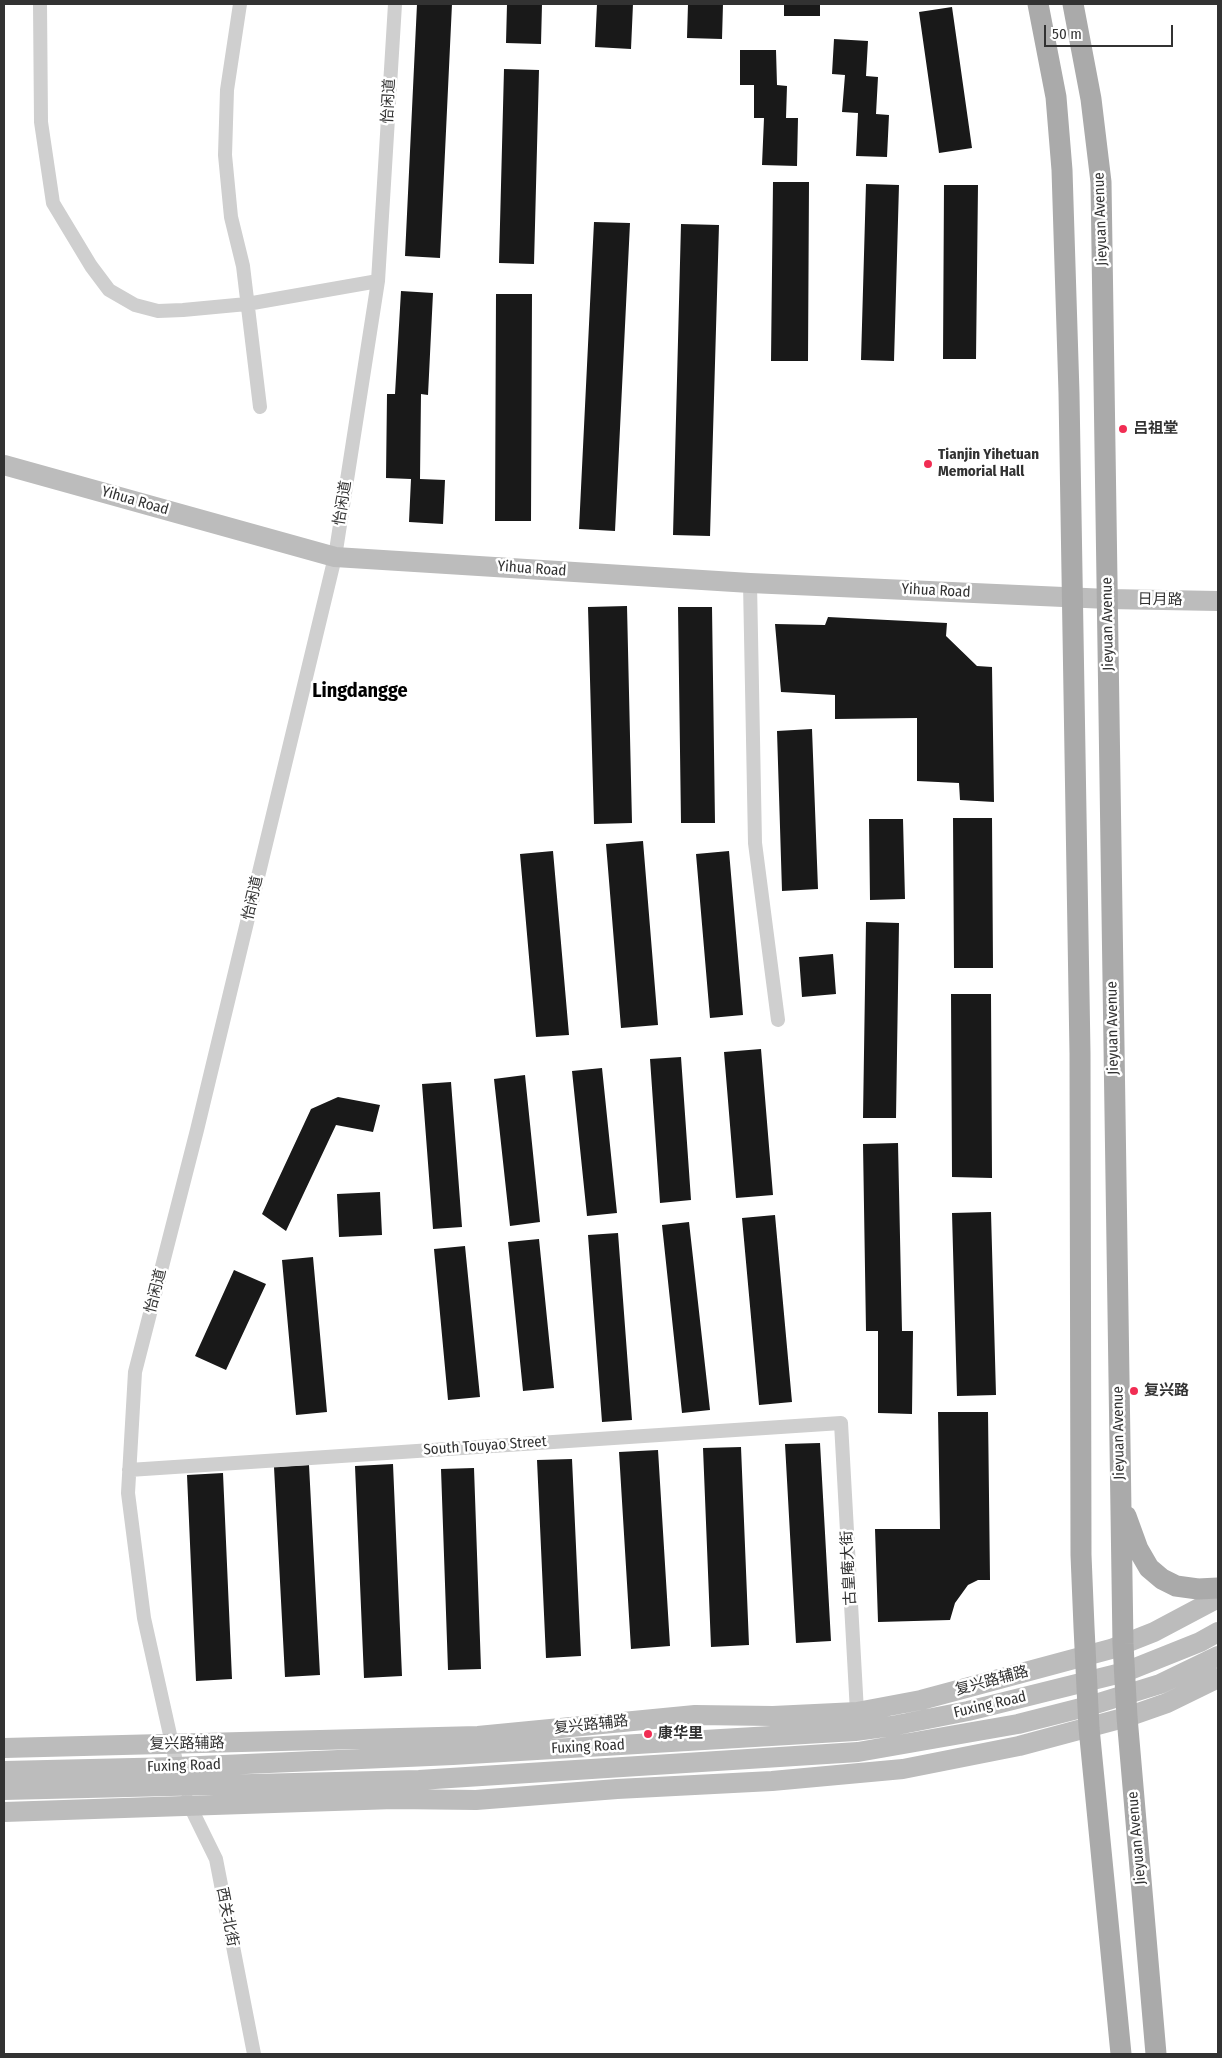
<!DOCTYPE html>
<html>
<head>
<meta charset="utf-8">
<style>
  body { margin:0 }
  #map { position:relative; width:1222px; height:2058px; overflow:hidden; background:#fff; font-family:"Fira Sans Condensed",sans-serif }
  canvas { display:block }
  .frame { position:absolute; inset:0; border:5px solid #323232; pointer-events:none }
  .scale { position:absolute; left:1044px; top:25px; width:129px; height:22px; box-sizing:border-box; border:2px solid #323232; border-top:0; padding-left:6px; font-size:15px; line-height:18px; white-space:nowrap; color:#323232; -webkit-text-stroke:4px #fff; paint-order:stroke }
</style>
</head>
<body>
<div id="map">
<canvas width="1222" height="2058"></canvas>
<div class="frame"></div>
<div class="scale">50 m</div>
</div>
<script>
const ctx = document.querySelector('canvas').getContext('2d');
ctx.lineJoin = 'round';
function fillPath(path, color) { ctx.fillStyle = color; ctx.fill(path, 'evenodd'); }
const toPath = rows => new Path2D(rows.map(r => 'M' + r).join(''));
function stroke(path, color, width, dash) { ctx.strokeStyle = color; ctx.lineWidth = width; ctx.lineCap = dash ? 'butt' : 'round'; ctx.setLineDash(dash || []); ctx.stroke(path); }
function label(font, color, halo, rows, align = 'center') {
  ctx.font = font + ' "Fira Sans Condensed","Noto Sans SC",sans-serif'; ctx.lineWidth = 5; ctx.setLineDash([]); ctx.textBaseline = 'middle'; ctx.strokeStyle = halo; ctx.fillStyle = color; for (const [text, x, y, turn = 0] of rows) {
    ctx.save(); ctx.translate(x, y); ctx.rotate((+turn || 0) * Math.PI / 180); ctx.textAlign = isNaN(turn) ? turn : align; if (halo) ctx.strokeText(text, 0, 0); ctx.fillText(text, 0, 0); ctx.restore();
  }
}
const building = toPath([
  [417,4,452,4,440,258,405,256],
  [507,4,542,4,541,44,506,43],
  [597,4,633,4,631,49,595,47],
  [688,4,723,4,722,39,687,38],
  [784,4,820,4,820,16,784,16],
  [952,7,972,148,939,153,919,12],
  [834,39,868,41,866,76,878,77,876,114,889,115,887,157,856,156,858,113,842,112,845,75,832,74],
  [740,50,776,50,777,85,787,86,786,118,798,118,797,166,762,165,764,118,754,118,754,85,740,85],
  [504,69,539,70,534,264,499,263],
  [773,182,809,182,808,361,771,361],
  [866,184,899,185,894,361,861,360],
  [944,185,978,185,976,359,943,359],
  [594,222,630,223,615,531,579,529],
  [681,224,719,225,710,536,673,535],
  [401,291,433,293,428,395,421,394,420,479,445,480,443,524,409,522,411,479,386,478,387,394,395,394],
  [496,294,532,294,531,521,495,521],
  [627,606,632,823,594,824,588,607],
  [678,607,712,607,715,823,681,823],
  [828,617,947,623,946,636,977,666,992,667,994,802,960,800,959,783,917,781,917,718,835,719,835,695,781,692,775,624,825,625],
  [812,729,818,889,782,891,777,731],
  [953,818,992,818,993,968,954,968],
  [869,819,903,819,905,899,870,900],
  [643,841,658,1025,621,1028,606,844],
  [553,851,569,1035,536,1037,520,854],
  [729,851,743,1015,710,1018,696,854],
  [866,922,899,923,896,1118,863,1118],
  [833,954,836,994,802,997,799,957],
  [951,994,991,994,992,1178,952,1177],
  [761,1049,773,1195,736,1198,724,1052],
  [681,1057,691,1200,660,1203,650,1059],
  [602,1068,617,1213,587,1216,572,1071],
  [525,1075,540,1222,510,1226,494,1079],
  [451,1082,462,1227,433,1229,422,1084],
  [338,1097,380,1105,373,1132,336,1125,286,1231,262,1214,311,1109],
  [898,1143,902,1331,913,1331,912,1414,878,1413,878,1331,866,1331,863,1144],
  [380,1192,382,1235,339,1237,337,1194],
  [991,1212,996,1395,957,1396,952,1213],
  [775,1215,792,1402,759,1405,742,1218],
  [689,1222,710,1410,682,1413,662,1225],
  [618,1233,632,1420,602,1422,588,1235],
  [539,1239,554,1388,523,1391,508,1242],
  [465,1246,480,1397,448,1400,434,1249],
  [313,1257,327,1412,296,1415,282,1260],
  [234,1270,266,1284,226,1370,195,1356],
  [938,1412,988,1412,990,1580,978,1580,968,1585,955,1603,950,1620,878,1622,875,1529,940,1529],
  [820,1443,831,1641,796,1643,785,1444],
  [741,1447,749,1645,711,1647,703,1448],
  [658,1450,670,1646,631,1649,619,1452],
  [572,1459,581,1656,546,1658,537,1460],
  [393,1464,402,1676,364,1678,355,1466],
  [309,1465,320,1675,285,1677,274,1467],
  [474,1468,481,1669,448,1670,441,1469],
  [223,1473,232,1679,196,1681,187,1475]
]);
const street = toPath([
  [40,4,41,122,53,203,91,266,109,290,135,305,158,311,183,310,247,304,378,281],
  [240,4,227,90,225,155,231,217,243,266,260,407],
  [750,583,755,843,778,1020],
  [129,1470,841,1423,857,1712],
  [179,1775,144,1618,128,1493,135,1372,197,1130,335,557,378,281,395,4],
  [187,1800,216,1859,254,2054]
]);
const secondary = toPath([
  [4,465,335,557,750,583,1108,599,1218,601],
  [4,1748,478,1736,695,1715,773,1716,857,1712,921,1700,1111,1649,1154,1632,1218,1598],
  [4,1771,177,1767,453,1755,855,1731,892,1726,968,1711,1125,1672,1200,1642,1218,1632],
  [4,1790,419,1780,858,1752,1018,1724,1089,1706,1160,1684,1218,1656],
  [4,1812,394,1799,476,1800,617,1789,772,1781,903,1769,1019,1746,1127,1717,1167,1703,1218,1678]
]);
const primary = toPath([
  [1038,4,1056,97,1062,170,1069,393,1080,1053,1081,1555,1084,1627,1089,1728,1121,2054],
  [1073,4,1091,99,1101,182,1123,1644,1127,1717,1156,2054],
  [1126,1516,1138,1549,1149,1568,1162,1579,1176,1586,1198,1589,1218,1588]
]);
const markers = [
  [1123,429,5,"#f12d53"],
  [928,464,5,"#f12d53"],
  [1134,1391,5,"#f12d53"],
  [648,1734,5,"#f12d53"]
];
const streetNames = [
  ["怡闲道",389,101,-87],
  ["Jieyuan Avenue",1101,219,-92],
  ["Yihua Road",135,501,16],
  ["怡闲道",343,503,-81],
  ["Yihua Road",532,569,4],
  ["Yihua Road",936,591,3],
  ["日月路",1160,600,1],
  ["Jieyuan Avenue",1108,624,-91],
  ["怡闲道",253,898,-77],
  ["Jieyuan Avenue",1113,1028,-91],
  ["怡闲道",156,1291,-76],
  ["Jieyuan Avenue",1119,1433,-91],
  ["South Touyao Street",485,1446,-4],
  ["古皇庵大街",849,1568,-93],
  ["复兴路辅路",992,1681,-15],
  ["Fuxing Road",990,1705,-13],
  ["复兴路辅路",591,1725,-6],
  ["复兴路辅路",187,1744,-1],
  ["Fuxing Road",588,1747,-3],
  ["Fuxing Road",184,1766,-2],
  ["Jieyuan Avenue",1137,1838,-95],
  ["西关北街",227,1917,79]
];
const poiNames = [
  ["吕祖堂",1133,429],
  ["Tianjin Yihetuan",938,455],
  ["Memorial Hall",938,472],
  ["复兴路",1144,1391],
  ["康华里",658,1734]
];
const districtNames = [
  ["Lingdangge",360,691]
];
fillPath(building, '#191919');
stroke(street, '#cfcfcf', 14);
stroke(secondary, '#bcbcbc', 20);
stroke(primary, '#aaa', 21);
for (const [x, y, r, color] of markers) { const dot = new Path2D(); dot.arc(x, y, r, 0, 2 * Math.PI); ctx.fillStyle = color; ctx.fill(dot); stroke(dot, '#fff', 2); }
label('15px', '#323232', '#fff', streetNames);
label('bold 15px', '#323232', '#fff', poiNames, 'left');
label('bold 20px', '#000', '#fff', districtNames);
</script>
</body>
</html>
